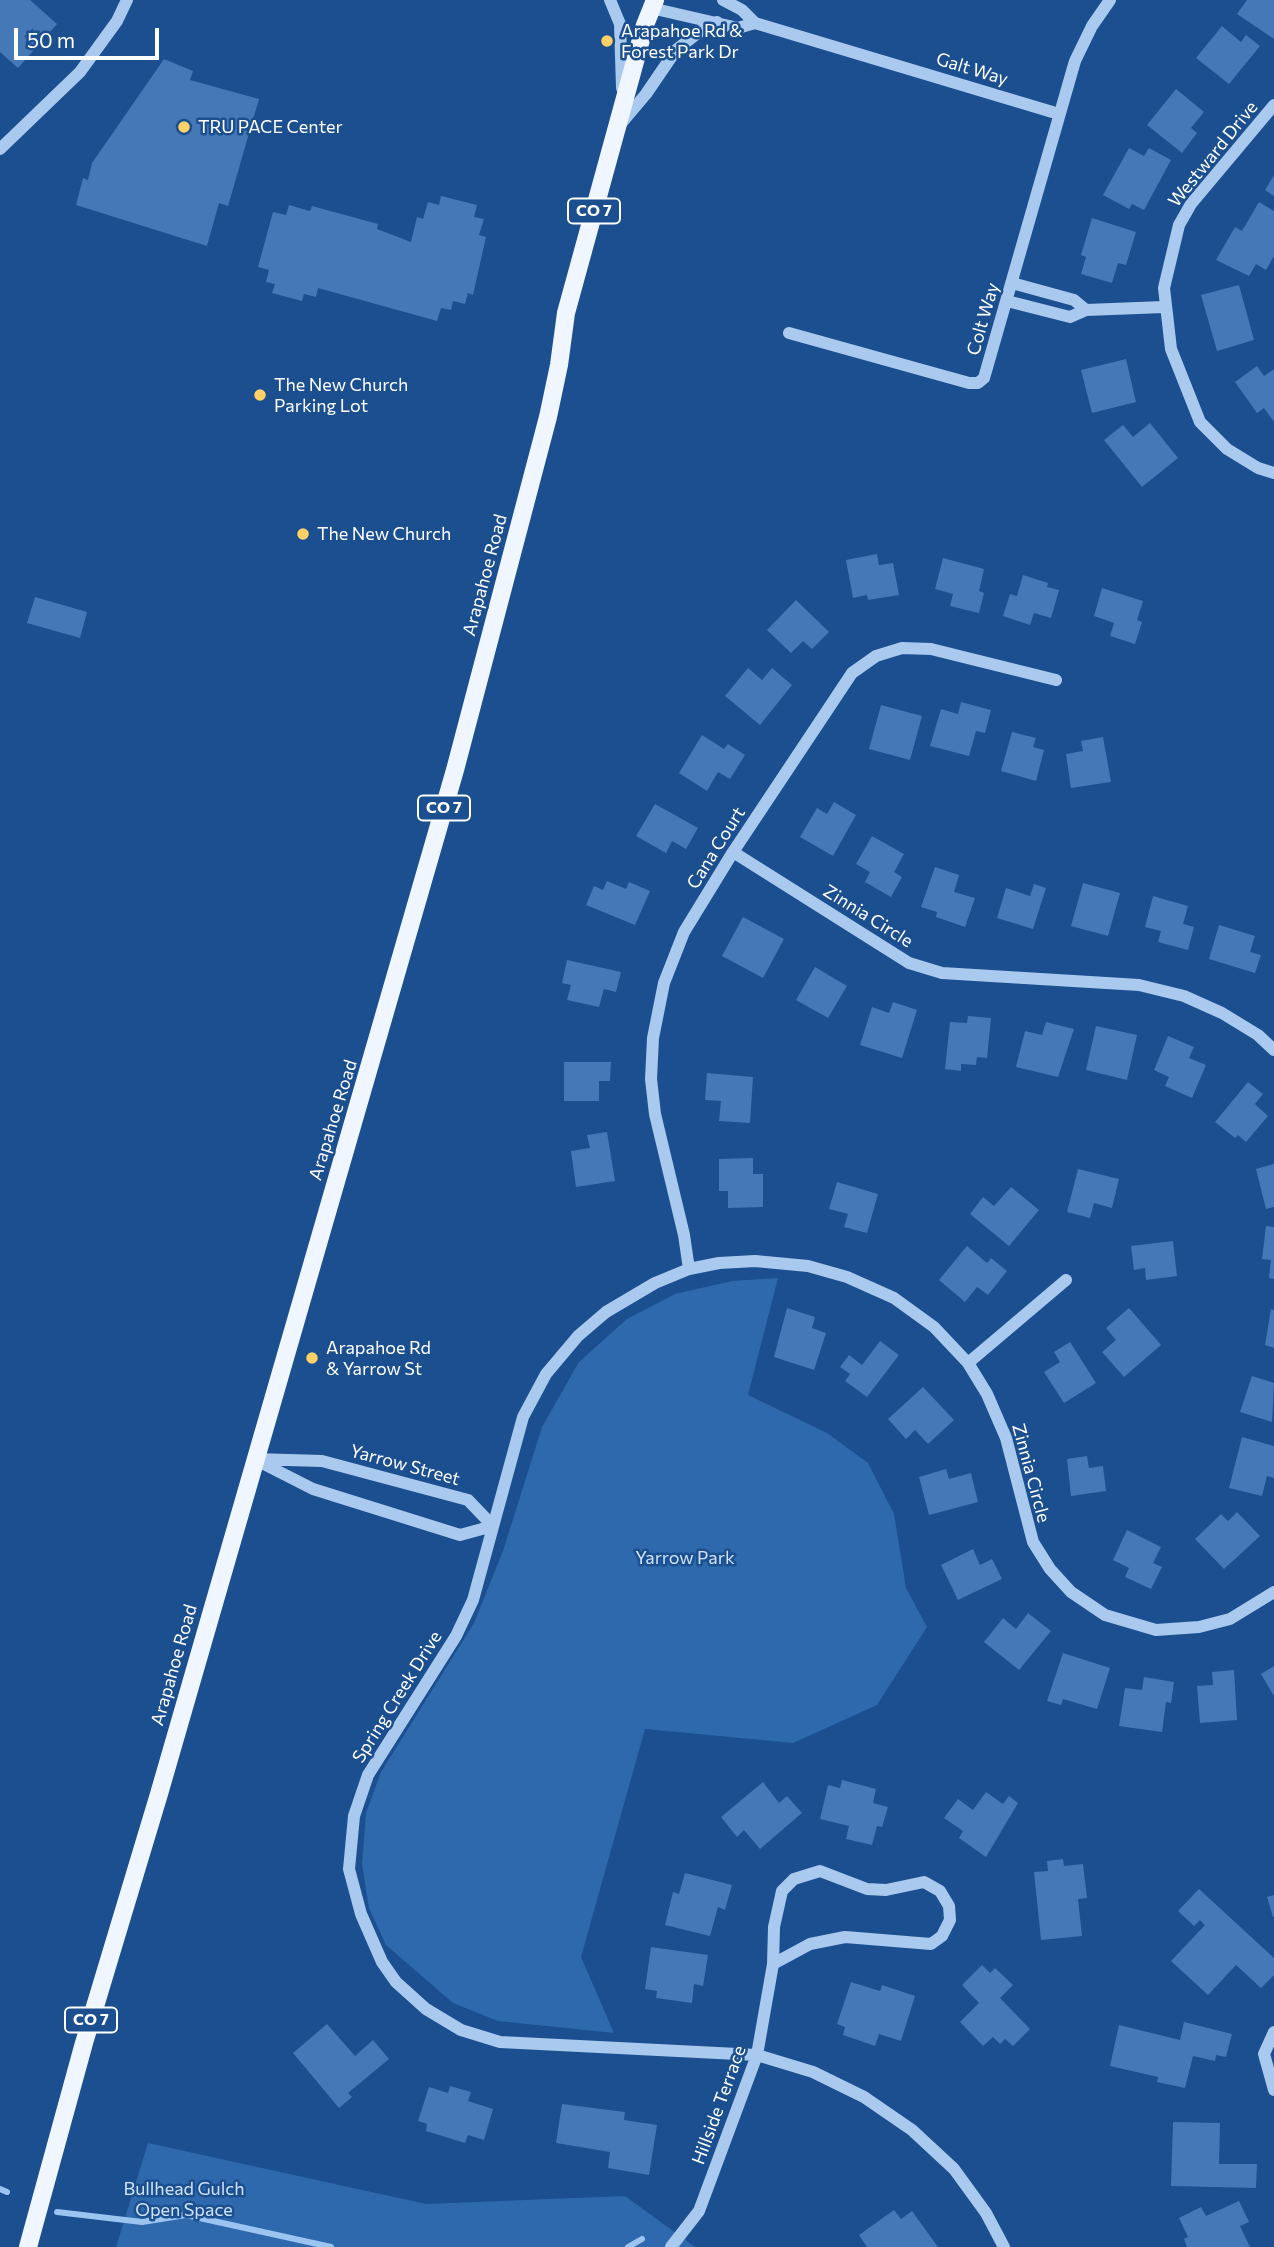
<!DOCTYPE html>
<html>
<head>
<meta charset="utf-8">
<style>
  body { margin:0 }
  #map { position:relative; width:1274px; height:2247px; overflow:hidden; background:#1b4f8f; font-family:Commissioner,sans-serif }
  canvas { display:block }
  .scale { position:absolute; left:14px; top:28px; width:145px; height:32px; box-sizing:border-box; border:4px solid #fff; border-top:0; padding-left:9px; font-size:21px; line-height:24px; white-space:nowrap; color:#fff; -webkit-text-stroke:5px #1b4f8f; paint-order:stroke }
</style>
</head>
<body>
<div id="map">
<canvas width="1274" height="2247"></canvas>
<div class="scale">50 m</div>
</div>
<script>
const ctx = document.querySelector('canvas').getContext('2d');
ctx.lineJoin = 'round';
function fillPath(path, color) { ctx.fillStyle = color; ctx.fill(path, 'evenodd'); }
const toPath = rows => new Path2D(rows.map(r => 'M' + r).join(''));
function stroke(path, color, width, dash) { ctx.strokeStyle = color; ctx.lineWidth = width; ctx.lineCap = dash ? 'butt' : 'round'; ctx.setLineDash(dash || []); ctx.stroke(path); }
function label(font, color, halo, rows, align = 'center') {
  ctx.font = font + ' Commissioner,sans-serif'; ctx.lineWidth = 5; ctx.setLineDash([]); ctx.textBaseline = 'middle'; ctx.strokeStyle = halo; ctx.fillStyle = color; for (const [text, x, y, turn = 0] of rows) {
    ctx.save(); ctx.translate(x, y); ctx.rotate((+turn || 0) * Math.PI / 180); ctx.textAlign = isNaN(turn) ? turn : align; if (halo) ctx.strokeText(text, 0, 0); ctx.fillText(text, 0, 0); ctx.restore();
  }
}
const green = toPath([
  [778,1278,748,1395,827,1433,868,1463,894,1514,906,1588,927,1627,877,1705,793,1743,645,1729,581,1957,614,2033,498,2021,453,2003,386,1945,369,1908,362,1864,366,1813,381,1772,474,1623,503,1551,542,1427,579,1362,627,1319,675,1294,732,1281],
  [148,2143,426,2204,625,2196,695,2247,116,2247]
]);
const stream = toPath([
  [0,2189,7,2192],
  [57,2212,142,2222,186,2215,331,2247],
  [628,2247,642,2239]
]);
const building = toPath([
  [0,0,30,0,57,24,18,68,0,52],
  [1247,0,1274,0,1274,39,1237,14],
  [1222,26,1241,42,1246,35,1260,46,1229,84,1196,58],
  [164,59,193,71,190,80,259,99,228,206,219,203,207,246,76,205,83,178,88,180,92,163],
  [1176,89,1204,112,1191,128,1197,133,1182,153,1147,125],
  [1129,148,1144,156,1149,148,1171,160,1144,210,1132,204,1129,209,1103,195],
  [1274,175,1274,196,1265,190],
  [441,196,477,205,474,217,484,219,479,235,486,237,473,295,468,293,465,304,453,301,451,310,441,308,437,321,318,288,316,297,304,294,302,301,272,293,275,284,266,282,269,270,258,267,273,212,286,215,289,205,310,211,312,206,378,224,377,229,411,242,417,217,423,219,428,202,439,205],
  [1259,202,1274,211,1274,256,1266,270,1256,264,1249,276,1216,260,1235,227,1242,231],
  [1092,218,1136,232,1126,265,1118,263,1112,283,1081,274,1086,257,1081,255],
  [1239,285,1254,340,1217,351,1201,295],
  [1126,359,1136,402,1092,413,1081,370],
  [1257,366,1264,376,1274,369,1274,422,1264,408,1257,413,1235,382],
  [1150,423,1178,458,1142,487,1104,440,1123,425,1133,437],
  [877,554,879,565,893,563,899,595,868,600,867,595,853,598,846,560],
  [943,558,984,569,979,591,984,593,979,613,950,606,953,594,935,589],
  [1023,575,1048,583,1047,587,1059,590,1051,618,1034,613,1030,625,1003,616,1010,594,1017,596],
  [1102,588,1143,601,1137,620,1142,622,1135,644,1110,636,1114,623,1094,616],
  [35,597,87,612,80,638,27,623],
  [796,600,829,632,812,649,803,641,791,653,767,630],
  [748,668,762,680,772,668,792,685,760,725,725,696],
  [961,702,991,710,985,733,976,731,969,756,930,746,941,709,958,714],
  [881,705,922,716,910,760,869,749],
  [1012,732,1036,738,1033,747,1044,750,1036,781,1001,771],
  [702,735,724,749,728,744,745,755,730,779,718,772,707,791,679,773],
  [1103,737,1111,782,1071,788,1066,754,1083,751,1081,741],
  [834,802,856,815,833,856,800,837,817,808,827,814],
  [655,804,698,828,686,849,672,841,666,853,636,836],
  [872,836,904,854,894,872,902,877,891,897,865,882,870,872,856,864],
  [935,867,959,875,954,892,975,898,965,927,936,917,937,912,921,907],
  [607,881,626,889,629,882,650,891,635,925,586,905,594,886,603,890],
  [1083,883,1120,893,1108,936,1071,926],
  [1034,884,1046,888,1033,929,997,918,1006,888,1030,896],
  [1153,896,1188,906,1183,924,1194,927,1188,950,1158,942,1161,931,1145,927],
  [743,917,784,939,763,978,722,956],
  [1219,925,1255,936,1250,952,1261,955,1255,973,1209,959],
  [567,960,621,972,616,992,604,989,599,1007,567,1000,571,985,562,983],
  [815,967,847,986,828,1018,796,1000],
  [893,1002,917,1010,902,1058,860,1045,872,1007,889,1013],
  [968,1016,991,1018,987,1058,977,1057,976,1065,961,1064,961,1071,945,1069,950,1022,967,1023],
  [1046,1022,1074,1029,1058,1077,1016,1067,1025,1031,1042,1035],
  [1096,1026,1137,1035,1127,1080,1086,1070],
  [1168,1036,1194,1047,1189,1058,1206,1065,1192,1098,1165,1086,1169,1077,1154,1070],
  [564,1062,611,1062,610,1081,599,1081,599,1101,564,1101],
  [707,1073,753,1077,750,1123,719,1121,721,1101,705,1100],
  [1248,1082,1263,1094,1255,1104,1268,1116,1246,1142,1238,1135,1235,1138,1215,1122],
  [607,1132,615,1181,576,1187,571,1151,590,1148,587,1135],
  [753,1158,753,1174,763,1174,763,1207,728,1208,728,1191,719,1191,719,1159],
  [1274,1164,1274,1207,1266,1209,1256,1169],
  [1078,1169,1119,1179,1112,1208,1094,1203,1090,1218,1067,1212],
  [837,1182,878,1194,867,1233,844,1227,848,1214,829,1209],
  [1011,1187,1039,1210,1009,1246,970,1214,983,1197,994,1206],
  [1266,1226,1274,1227,1274,1279,1269,1278,1271,1260,1262,1259],
  [1173,1241,1177,1276,1146,1280,1145,1268,1134,1270,1131,1246],
  [967,1246,987,1263,991,1258,1007,1271,988,1295,977,1287,965,1302,939,1280],
  [787,1308,815,1317,812,1328,826,1333,814,1370,774,1357],
  [1129,1308,1161,1345,1124,1377,1102,1352,1116,1340,1106,1328],
  [1271,1309,1274,1310,1274,1348,1265,1345],
  [880,1341,899,1355,867,1397,845,1381,850,1374,840,1367,849,1355,862,1365],
  [1070,1342,1096,1383,1064,1403,1044,1372,1060,1362,1054,1352],
  [1252,1376,1274,1383,1272,1422,1240,1412],
  [923,1387,954,1420,928,1444,915,1430,906,1439,888,1419],
  [1242,1437,1274,1446,1274,1478,1267,1476,1262,1496,1229,1488],
  [1087,1456,1089,1468,1103,1466,1106,1491,1071,1496,1067,1459],
  [946,1469,949,1479,971,1473,978,1502,929,1515,919,1477],
  [1237,1512,1260,1536,1224,1569,1195,1539,1221,1514,1228,1521],
  [1127,1530,1161,1547,1153,1563,1162,1567,1151,1589,1125,1577,1129,1568,1113,1560],
  [973,1549,980,1565,992,1559,1002,1579,958,1600,941,1565],
  [1028,1613,1051,1631,1019,1670,984,1642,1003,1618,1016,1629],
  [1063,1653,1110,1668,1097,1709,1063,1699,1061,1705,1047,1701],
  [1274,1666,1274,1696,1261,1674],
  [1234,1670,1237,1720,1200,1723,1197,1686,1213,1685,1212,1672],
  [1144,1677,1174,1682,1171,1703,1166,1702,1162,1732,1119,1726,1125,1688,1142,1690],
  [842,1780,876,1789,873,1803,888,1807,882,1827,877,1826,872,1845,846,1839,849,1826,820,1819,828,1785,840,1788],
  [763,1782,779,1803,787,1796,802,1813,760,1849,744,1830,737,1837,721,1817],
  [986,1792,1003,1804,1009,1796,1018,1803,986,1857,959,1838,963,1831,944,1818,958,1799,973,1810],
  [1063,1859,1064,1866,1083,1864,1087,1898,1078,1899,1082,1936,1041,1940,1034,1872,1048,1871,1047,1861],
  [685,1873,732,1885,725,1910,718,1907,710,1936,665,1925,673,1892,679,1894],
  [1199,1889,1274,1958,1274,1975,1261,1988,1236,1965,1208,1995,1171,1961,1205,1925,1200,1920,1194,1926,1178,1911],
  [1274,1895,1274,1917,1273,1917,1267,1897],
  [651,1947,708,1955,703,1986,694,1984,692,2003,656,1998,657,1991,645,1989],
  [982,1965,990,1973,995,1968,1013,1985,1000,1998,1030,2029,1013,2046,1005,2039,1000,2044,993,2037,983,2046,960,2022,979,2003,962,1985],
  [851,1982,880,1991,882,1985,915,1996,901,2041,879,2034,875,2046,843,2035,845,2027,837,2024],
  [1184,2022,1232,2034,1226,2057,1216,2055,1215,2061,1193,2056,1185,2088,1157,2082,1158,2077,1110,2066,1119,2025,1180,2040],
  [327,2024,355,2056,373,2040,389,2059,348,2093,352,2097,339,2108,293,2053],
  [450,2086,471,2092,468,2101,493,2109,484,2140,468,2135,465,2143,426,2131,427,2124,418,2121,429,2087,448,2093],
  [562,2104,625,2112,624,2120,657,2125,649,2175,608,2168,610,2152,556,2143],
  [1173,2122,1220,2123,1219,2164,1257,2164,1256,2188,1171,2186],
  [1239,2201,1249,2222,1240,2226,1250,2247,1187,2247,1184,2239,1188,2237,1179,2218,1201,2207,1206,2216],
  [894,2210,901,2219,912,2211,938,2247,867,2247,859,2235]
]);
const minor = toPath([
  [610,0,620,24,622,88],
  [723,0,742,10,755,23,1059,114],
  [651,3,651,8,738,28,755,23],
  [1274,105,1191,204,1179,225,1164,288,1171,349,1200,422,1227,449,1258,468,1274,473],
  [619,126,646,94,676,50,699,32,717,22],
  [0,149,80,72,117,21,127,0],
  [1012,283,1074,300,1086,310],
  [1007,301,1070,317,1086,310,1164,307],
  [789,333,969,383,978,383,984,378,1075,61,1092,26,1110,0],
  [733,852,909,963,942,973,1139,985,1184,996,1222,1013,1258,1035,1274,1050],
  [689,1269,684,1235,655,1114,651,1079,653,1038,664,983,684,932,733,852,852,673,876,656,902,648,931,649,1056,680],
  [968,1363,1066,1280],
  [254,1459,322,1461,468,1500,493,1526,460,1535,313,1489,254,1459],
  [1274,2032,1264,2054,1274,2090],
  [671,2247,699,2211,757,2055,773,1964,774,1927,782,1891,794,1879,820,1871,867,1889,886,1890,924,1882,940,1891,949,1906,950,1920,942,1936,931,1944,845,1937,810,1944,773,1964],
  [1004,2247,986,2213,954,2169,912,2130,864,2097,813,2072,757,2055,500,2042,461,2030,426,2009,396,1982,382,1962,361,1914,349,1869,354,1816,368,1775,456,1636,473,1600,523,1417,546,1374,578,1336,606,1312,655,1283,689,1269,719,1263,755,1261,808,1266,847,1277,894,1298,934,1327,968,1363,987,1394,1006,1438,1033,1542,1050,1569,1071,1592,1105,1615,1156,1630,1199,1627,1230,1619,1274,1592]
]);
const major = toPath([
  [28,2247,84,2043,159,1794,455,770,548,417,559,365,566,313,645,25,655,0]
]);
const markers = [
  [607,41,7,"#ffd166"],
  [184,127,7,"#ffd166"],
  [260,395,7,"#ffd166"],
  [303,534,7,"#ffd166"],
  [312,1358,7,"#ffd166"]
];
const shields = [
  [594,211,52],
  [444,808,52],
  [91,2020,52]
];
const shieldNames = [
  ["CO 7",594,211],
  ["CO 7",444,808],
  ["CO 7",91,2020]
];
const poiNames = [
  ["Arapahoe Rd &",621,31],
  ["Forest Park Dr",621,52],
  ["TRU PACE Center",198,127],
  ["The New Church",274,385],
  ["Parking Lot",274,406],
  ["The New Church",317,534],
  ["Arapahoe Rd",326,1348],
  ["& Yarrow St",326,1369]
];
const streetNames = [
  ["Galt Way",972,69,17],
  ["Westward Drive",1213,154,-51],
  ["Colt Way",983,319,-74],
  ["Arapahoe Road",485,575,-75],
  ["Cana Court",716,848,-58],
  ["Zinnia Circle",868,916,32],
  ["Arapahoe Road",333,1120,-73],
  ["Yarrow Street",405,1465,15],
  ["Zinnia Circle",1031,1473,75],
  ["Arapahoe Road",174,1665,-74],
  ["Spring Creek Drive",397,1697,-58],
  ["Hillside Terrace",719,2105,-70]
];
const parkNames = [
  ["Yarrow Park",685,1558],
  ["Bullhead Gulch",184,2189],
  ["Open Space",184,2210]
];
fillPath(green, '#2e69ad');
stroke(stream, '#9cc4f0', 6);
fillPath(building, '#4478b7');
stroke(minor, '#a9c9ee', 12);
stroke(major, '#f0f6ff', 18);
for (const [x, y, r, color] of markers) { const dot = new Path2D(); dot.arc(x, y, r, 0, 2 * Math.PI); ctx.fillStyle = color; ctx.fill(dot); stroke(dot, '#1b4f8f', 2.5); }
for (const [x, y, w] of shields) { const box = new Path2D(); box.roundRect(x - w / 2, y - 12.5, w, 25, 5); ctx.fillStyle = '#1b4f8f'; ctx.fill(box); stroke(box, '#fff', 2); }
label('bold 16px', '#fff', null, shieldNames);
label('18px', '#fff', '#1b4f8f', poiNames, 'left');
label('18px', '#fff', '#1b4f8f', streetNames);
label('18px', '#cfe3fa', '#1b4f8f', parkNames);
</script>
</body>
</html>
